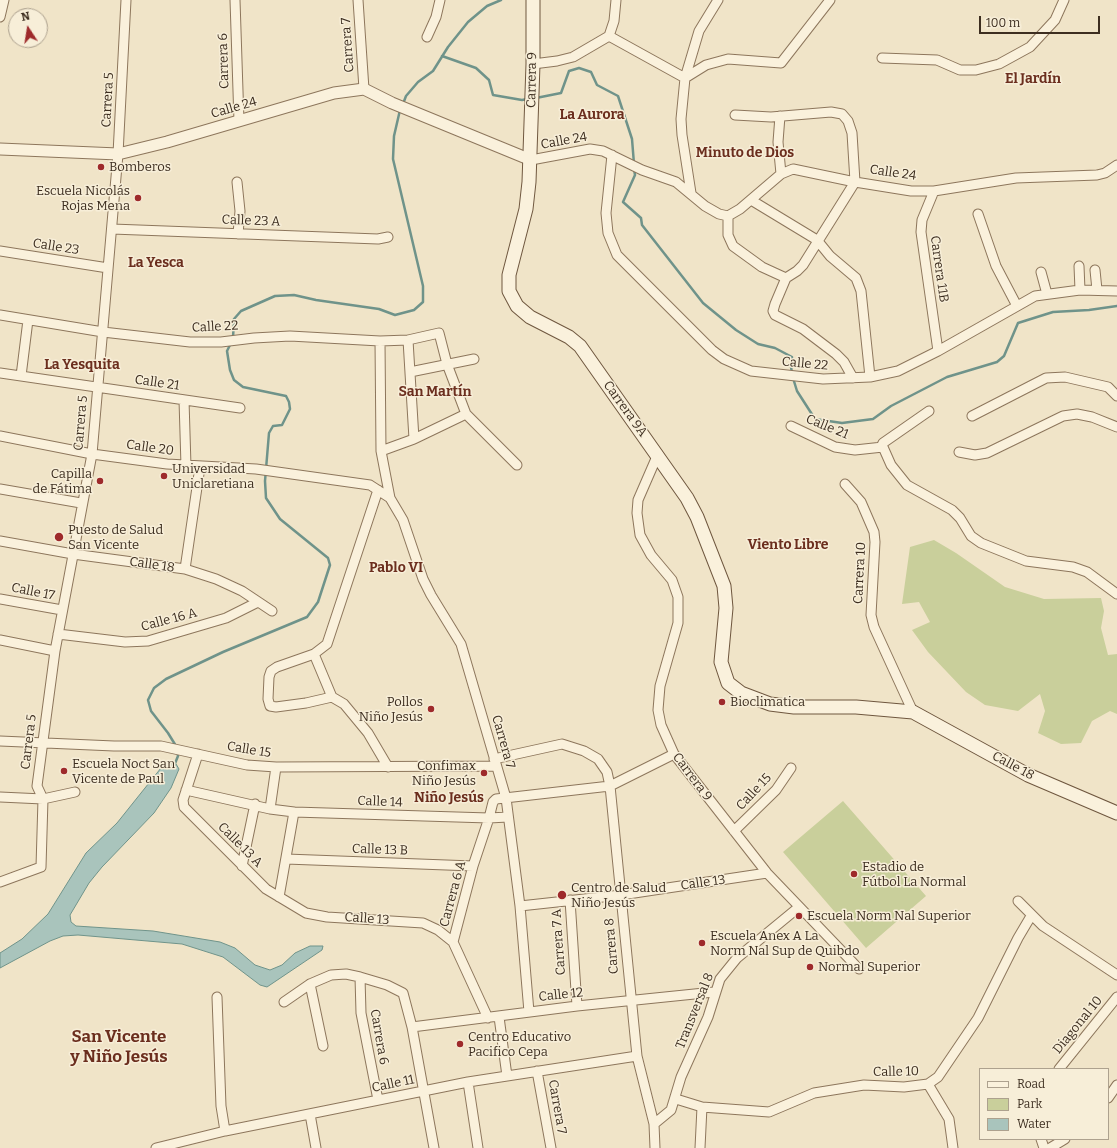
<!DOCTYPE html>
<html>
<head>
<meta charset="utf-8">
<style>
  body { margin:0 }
  #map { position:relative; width:1117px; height:1148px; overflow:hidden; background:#f0e4c8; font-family:Bitter,serif }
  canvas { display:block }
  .legend { position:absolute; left:979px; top:1068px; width:130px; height:72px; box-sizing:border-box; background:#f7eed8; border:1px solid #ada18e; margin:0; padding:5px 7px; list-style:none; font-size:12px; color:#3d2e20 }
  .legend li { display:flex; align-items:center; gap:8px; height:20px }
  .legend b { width:20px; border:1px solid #ada18e }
  .north { position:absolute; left:8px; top:8px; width:40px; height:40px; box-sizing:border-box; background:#f7eed8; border:1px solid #ada18e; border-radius:50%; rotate:348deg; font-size:11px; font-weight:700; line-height:16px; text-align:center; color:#3d2e20 }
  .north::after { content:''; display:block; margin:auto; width:14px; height:18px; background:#9e2a2b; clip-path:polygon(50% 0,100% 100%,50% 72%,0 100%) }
  .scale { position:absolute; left:979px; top:16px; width:121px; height:18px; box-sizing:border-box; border:2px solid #3d2e20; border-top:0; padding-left:5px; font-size:12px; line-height:14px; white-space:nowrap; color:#3d2e20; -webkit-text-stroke:3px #f7eed8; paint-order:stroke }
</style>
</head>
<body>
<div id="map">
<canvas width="1117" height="1148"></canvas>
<ul class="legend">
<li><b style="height:5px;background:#faf1dc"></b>Road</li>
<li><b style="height:11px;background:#c9cf9b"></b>Park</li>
<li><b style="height:11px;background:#a9c4bc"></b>Water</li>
</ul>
<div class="north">N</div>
<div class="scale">100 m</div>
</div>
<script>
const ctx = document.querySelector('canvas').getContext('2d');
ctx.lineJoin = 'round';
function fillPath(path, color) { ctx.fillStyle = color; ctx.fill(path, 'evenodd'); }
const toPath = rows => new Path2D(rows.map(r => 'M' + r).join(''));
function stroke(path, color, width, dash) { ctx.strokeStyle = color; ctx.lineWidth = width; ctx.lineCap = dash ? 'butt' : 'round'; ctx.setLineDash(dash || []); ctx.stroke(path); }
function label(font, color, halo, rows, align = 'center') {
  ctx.font = font + ' Bitter,serif'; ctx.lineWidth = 3; ctx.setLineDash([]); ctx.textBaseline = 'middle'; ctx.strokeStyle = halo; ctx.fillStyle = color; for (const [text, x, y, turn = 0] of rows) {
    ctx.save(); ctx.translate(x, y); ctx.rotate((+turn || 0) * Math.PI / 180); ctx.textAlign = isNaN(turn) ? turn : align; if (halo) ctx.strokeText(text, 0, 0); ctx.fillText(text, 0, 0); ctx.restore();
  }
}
const green = toPath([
  [934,540,956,553,1005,587,1044,599,1101,598,1104,611,1101,628,1108,655,1117,654,1117,714,1110,711,1092,721,1081,743,1061,744,1038,733,1045,711,1040,694,1018,711,985,705,966,692,928,652,912,630,930,622,919,602,902,604,910,547],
  [843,801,926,896,866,948,783,852]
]);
const water = toPath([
  [165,763,176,764,179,769,171,788,154,813,102,867,89,883,70,915,71,922,76,926,153,931,220,942,235,948,255,965,270,970,282,965,295,953,310,946,323,946,322,950,267,987,260,985,223,957,182,944,78,935,63,936,50,941,0,968,0,953,22,939,48,914,86,853,117,823,165,763]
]);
const stream = toPath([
  [442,56,476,68,489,80,493,95,522,100,527,99],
  [536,98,561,93,569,71,579,68,591,72,597,85,618,96,632,139,634,164],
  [403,104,406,96,418,82,433,71,448,47,468,22,487,6,501,0],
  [634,169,635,175,623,202,641,218,642,225,703,303,736,330,758,344,775,348,792,357,791,367,792,373],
  [233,338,234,319,241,311,275,296,294,295,316,300,379,309,395,315,414,310,423,302,423,286,393,159,394,136,400,110],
  [793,378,797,391,815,419,842,423,873,419,891,406,947,377,997,362,1004,356,1018,323,1053,312,1089,310,1117,306],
  [176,746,168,733,151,711,148,700,154,688,166,679,223,652,307,617,318,602,330,565,328,558,280,519,266,498,265,481,269,433,273,426,282,425,290,409,289,402,286,396,243,387,234,380,230,370,227,351,231,343],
  [174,766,178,756,177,751]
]);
const minor = toPath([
  [235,0,239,121],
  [358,0,364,89],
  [0,17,4,0],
  [609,36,685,78,706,65,728,59,781,63,830,0],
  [427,37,436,17,440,0],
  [882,58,937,60,960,70,976,70,999,64,1030,47,1055,20,1064,0],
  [533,64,557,61,573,57,609,36,614,21,616,0],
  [780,116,778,142,781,174],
  [612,155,606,213,608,233,617,255,712,350,724,359,751,371,823,379,870,377,898,371,938,351,1035,296,1080,290,1117,291],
  [531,160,590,149,603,151,642,170,676,182,705,206,719,214,728,216,740,209,781,174,793,169,855,182,911,191,934,191,1016,178,1097,175,1105,173,1117,165],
  [237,182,240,211,238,234],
  [934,191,922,220,921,232,938,351],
  [691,193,682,135,681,119,685,78,699,31,718,0],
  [751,200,817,240,830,256,856,278,861,291,870,377],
  [978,214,996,266,1017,306],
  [728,216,728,235,733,246,762,267,786,278,797,271,803,265,855,182,852,133,848,121,842,114,831,112,771,117,735,115],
  [112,229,378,239,388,237],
  [0,251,108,268],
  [1079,266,1080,290],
  [1095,270,1097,290],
  [1041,272,1047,294],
  [786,278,775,304,773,311,775,315,803,329,836,354,844,362,853,378],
  [0,315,103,332,190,342,221,342,254,338,290,336,380,341,408,340,439,333,447,364,466,414,517,465],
  [408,340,414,439],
  [380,341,381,451,390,498,403,520,423,579,431,595,461,644,506,798,520,906,529,1012],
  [410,372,474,359],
  [0,373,240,408],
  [21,376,28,320],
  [184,400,186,466],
  [972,416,1046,378,1065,377,1108,387,1117,396],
  [791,426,835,447,855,450,883,447,891,465,907,485,952,510,960,518,971,536,981,543,1026,561,1073,567,1087,572,1117,594],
  [0,436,92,454,167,464,256,469,370,485,390,498],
  [881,447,883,443,929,411],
  [381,451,414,439,466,414],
  [959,452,975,455,987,453,1063,416,1077,414,1092,417,1117,427],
  [658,454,638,500,637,513,640,535,651,555,672,580,678,597,678,623,660,686,658,710,661,725,674,754,767,873,859,969],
  [845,484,861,502,874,532,875,542,871,615,874,627,913,712],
  [0,489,81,503],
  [0,541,73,554,185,569,216,579,242,591,272,611],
  [185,569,200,467],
  [0,599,62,610],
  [58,634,125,642,148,641,226,618,258,602],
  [0,640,55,651],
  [314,654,332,697,344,704,368,733,388,767],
  [332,697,306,703,276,707,270,706,268,699,269,677,271,671,277,667,314,654,327,644,378,490],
  [0,741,114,746,161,746,247,765,276,767,496,766],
  [198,754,183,800,184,807,266,889,306,913,327,917,423,923,438,930,453,942],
  [494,759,562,744,584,751,598,759,607,772,610,786,637,1056,654,1124,655,1148],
  [186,790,270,809,294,812,489,818,493,802,496,799,610,786,674,754],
  [0,797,43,799,75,792],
  [270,809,276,767],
  [734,831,776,790,791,768],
  [286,859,473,866],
  [242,866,255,804],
  [0,882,41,867,43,799,37,786,55,651,92,454,118,154,126,0],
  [279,897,294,812],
  [570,900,577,1006],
  [1018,901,1043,926,1117,975],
  [520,906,621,895,767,873],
  [360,977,361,1013,378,1100],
  [310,984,323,1046],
  [217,997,221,1106,225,1131],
  [284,1002,310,984,331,975,346,974,360,977,387,985,403,993,412,1027,434,1148],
  [499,1017,507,1076],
  [488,1018,453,942,473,866,489,818,508,817],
  [412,1027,577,1006,714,992],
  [1059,1069,1117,997],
  [537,1071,551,1148],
  [468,1082,478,1148],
  [928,1084,949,1119,953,1148],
  [1108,1098,1117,1085],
  [676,1099,702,1107,769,1112,814,1093,864,1085,904,1087,928,1084,938,1077,978,1018,1018,938,1031,916],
  [310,1114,316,1148],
  [654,1124,671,1110,681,1077,708,1017,720,979,737,958,799,907],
  [1041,1139,1044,1148],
  [156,1148,225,1131,468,1082,637,1056],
  [700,1148,702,1107],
  [1050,1148,1065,1139]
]);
const tertiary = toPath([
  [0,149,118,154,167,142,334,93,364,89,392,103,531,160]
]);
const secondary = toPath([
  [533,0,533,64,529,182,526,209,509,275,509,291,517,306,530,317,569,337,580,346,687,498,697,517,724,586,726,608,721,662,728,683,741,693,770,704,794,707,856,707,913,712,1028,775,1117,813]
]);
const markers = [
  [101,167,4,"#9e2a2b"],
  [138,198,4,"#9e2a2b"],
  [164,476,4,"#9e2a2b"],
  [100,481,4,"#9e2a2b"],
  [59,537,5,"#9e2a2b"],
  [722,702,4,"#9e2a2b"],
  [431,709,4,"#9e2a2b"],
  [64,771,4,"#9e2a2b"],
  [484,773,4,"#9e2a2b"],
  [854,874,4,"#9e2a2b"],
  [562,895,5,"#9e2a2b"],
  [799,916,4,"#9e2a2b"],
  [702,943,4,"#9e2a2b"],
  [810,967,4,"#9e2a2b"],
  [460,1044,4,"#9e2a2b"]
];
const streetNames = [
  ["Carrera 7",348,45,-94],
  ["Carrera 6",224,61,-92],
  ["Carrera 9",532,80,-89],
  ["Carrera 5",108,100,-87],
  ["Calle 24",234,108,-16],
  ["Calle 24",564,141,-10],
  ["Calle 24",893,173,8],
  ["Calle 23 A",251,221,2],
  ["Calle 23",56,247,9],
  ["Carrera 11B",939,269,82],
  ["Calle 22",215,327,-3],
  ["Calle 22",805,364,5],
  ["Calle 21",157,383,8],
  ["Carrera 9A",625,409,54],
  ["Carrera 5",81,423,-85],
  ["Calle 21",827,427,22],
  ["Calle 20",150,448,8],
  ["Calle 18",152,565,8],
  ["Carrera 10",860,573,-87],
  ["Calle 17",33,592,11],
  ["Calle 16 A",169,620,-15],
  ["Carrera 5",29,742,-83],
  ["Carrera 7",503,742,74],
  ["Calle 15",249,750,9],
  ["Calle 18",1013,766,28],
  ["Carrera 9",692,777,53],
  ["Calle 15",754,792,-47],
  ["Calle 14",380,802,2],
  ["Calle 13 A",240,845,45],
  ["Calle 13 B",380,850,2],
  ["Calle 13",703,883,-8],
  ["Carrera 6 A",453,894,-75],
  ["Calle 13",367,919,4],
  ["Carrera 7 A",559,942,-94],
  ["Carrera 8",612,946,-95],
  ["Calle 12",561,995,-6],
  ["Transversal 8",695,1011,-68],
  ["Diagonal 10",1078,1025,-51],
  ["Carrera 6",379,1037,80],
  ["Calle 10",896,1072,-1],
  ["Calle 11",393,1084,-12],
  ["Carrera 7",557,1107,80]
];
const poiNames = [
  ["Bomberos",109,167],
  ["Escuela Nicolás",130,191,"right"],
  ["Rojas Mena",130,206,"right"],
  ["Universidad",172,469],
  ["Uniclaretiana",172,484],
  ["Capilla",92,474,"right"],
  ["de Fátima",92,489,"right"],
  ["Puesto de Salud",68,530],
  ["San Vicente",68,545],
  ["Pollos",423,702,"right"],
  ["Niño Jesús",423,717,"right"],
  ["Bioclimatica",730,702],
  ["Escuela Noct San",72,764],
  ["Vicente de Paul",72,779],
  ["Confimax",476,766,"right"],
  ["Niño Jesús",476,781,"right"],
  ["Estadio de",862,867],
  ["Fútbol La Normal",862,882],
  ["Centro de Salud",571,888],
  ["Niño Jesús",571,903],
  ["Escuela Norm Nal Superior",807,916],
  ["Escuela Anex A La",710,936],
  ["Norm Nal Sup de Quibdo",710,951],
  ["Normal Superior",818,967],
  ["Centro Educativo",468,1037],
  ["Pacifico Cepa",468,1052]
];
const neighbourhoodNames = [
  ["El Jardín",1033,79],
  ["La Aurora",592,115],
  ["Minuto de Dios",745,153],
  ["La Yesca",156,263],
  ["La Yesquita",82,365],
  ["San Martín",435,392],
  ["Viento Libre",788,545],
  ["Pablo VI",396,568],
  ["Niño Jesús",449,798]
];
const districtNames = [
  ["San Vicente",119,1037],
  ["y Niño Jesús",119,1057]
];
fillPath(green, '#c9cf9b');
fillPath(water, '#a9c4bc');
stroke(water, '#6f938a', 1);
stroke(stream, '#6f938a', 2.5);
stroke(minor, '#8d765c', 11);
stroke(tertiary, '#8d765c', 13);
stroke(secondary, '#6f573f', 15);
stroke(minor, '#faf1dc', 9);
stroke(tertiary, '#faf1dc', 11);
stroke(secondary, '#faf1dc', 13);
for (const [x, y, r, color] of markers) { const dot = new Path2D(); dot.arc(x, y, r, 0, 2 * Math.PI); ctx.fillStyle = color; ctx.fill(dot); stroke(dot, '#f7eed8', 1.5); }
label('13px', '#3d2e20', '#f7eed8', streetNames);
label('13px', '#3d2e20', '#f7eed8', poiNames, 'left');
label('bold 14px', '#6b2e1e', '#f7eed8', neighbourhoodNames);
label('bold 17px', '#6b2e1e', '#f7eed8', districtNames);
</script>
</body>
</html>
